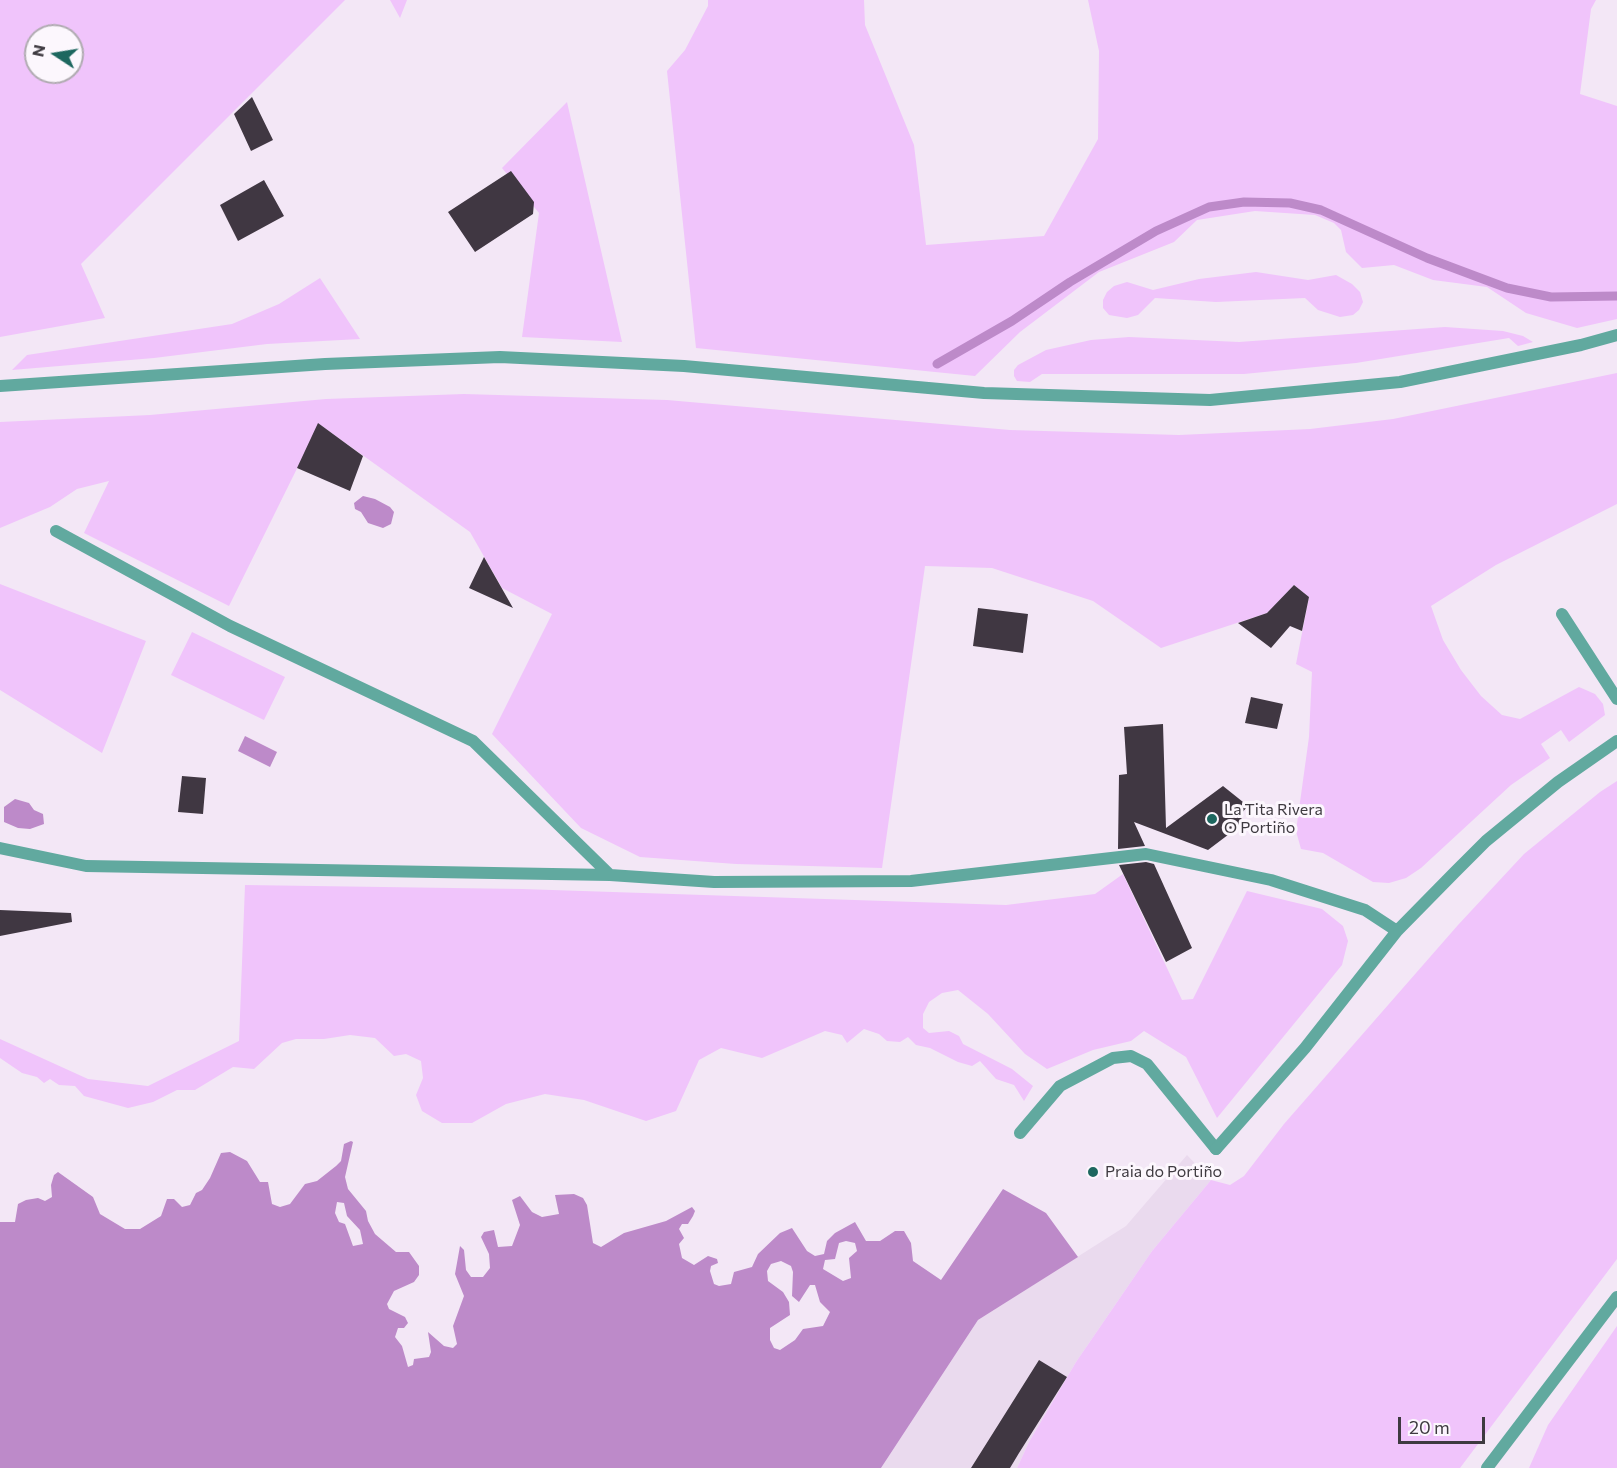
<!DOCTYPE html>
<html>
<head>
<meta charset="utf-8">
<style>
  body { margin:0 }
  #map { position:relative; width:1617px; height:1468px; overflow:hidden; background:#f3e7f6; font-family:Commissioner,sans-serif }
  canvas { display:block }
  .north { position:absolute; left:24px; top:24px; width:60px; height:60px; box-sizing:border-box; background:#fcf7fd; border:2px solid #b0abb1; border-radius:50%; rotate:282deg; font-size:16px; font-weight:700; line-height:24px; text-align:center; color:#3e3a40 }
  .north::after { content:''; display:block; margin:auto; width:21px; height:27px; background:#1d675f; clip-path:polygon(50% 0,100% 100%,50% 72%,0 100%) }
  .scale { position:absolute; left:1398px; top:1417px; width:87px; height:27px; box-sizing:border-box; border:3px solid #3e3a40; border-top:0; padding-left:8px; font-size:18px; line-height:21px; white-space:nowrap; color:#3e3a40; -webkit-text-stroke:4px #fcf7fd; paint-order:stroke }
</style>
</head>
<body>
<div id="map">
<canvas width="1617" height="1468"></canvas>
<div class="north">N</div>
<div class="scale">20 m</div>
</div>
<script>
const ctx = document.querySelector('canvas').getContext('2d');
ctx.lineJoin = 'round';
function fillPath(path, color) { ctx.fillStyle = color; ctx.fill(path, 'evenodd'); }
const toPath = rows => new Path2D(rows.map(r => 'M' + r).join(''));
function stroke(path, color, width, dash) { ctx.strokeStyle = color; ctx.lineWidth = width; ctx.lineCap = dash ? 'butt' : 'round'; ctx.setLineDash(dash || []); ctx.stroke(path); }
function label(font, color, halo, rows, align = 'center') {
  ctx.font = font + ' Commissioner,sans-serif'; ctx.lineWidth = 6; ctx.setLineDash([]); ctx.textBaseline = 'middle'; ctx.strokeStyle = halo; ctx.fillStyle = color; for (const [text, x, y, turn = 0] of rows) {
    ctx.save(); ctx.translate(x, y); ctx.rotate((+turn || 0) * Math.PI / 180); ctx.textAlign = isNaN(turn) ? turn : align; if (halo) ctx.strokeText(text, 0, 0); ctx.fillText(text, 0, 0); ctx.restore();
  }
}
const built = toPath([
  [1187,1155,1211,1180,1152,1251,1076,1362,1029,1442,1017,1468,881,1468,978,1320,1126,1226]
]);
const green = toPath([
  [0,0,345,0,81,264,105,318,0,337],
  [36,36,72,36,72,72,36,72],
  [390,0,407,0,400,18],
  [708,0,864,0,865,25,914,145,926,245,1044,236,1098,139,1099,51,1088,0,1596,0,1591,9,1580,94,1617,106,1617,319,1577,328,1526,313,1487,287,1433,280,1394,265,1362,268,1346,252,1341,230,1334,223,1315,215,1255,211,1197,220,1174,242,1099,272,1020,332,975,376,696,348,667,71,685,50,708,6],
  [567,102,622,342,522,337,539,213,502,168],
  [1256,272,1308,280,1336,275,1352,284,1360,292,1363,302,1359,310,1353,315,1340,317,1318,310,1305,298,1216,302,1155,298,1138,315,1127,318,1109,315,1103,308,1103,300,1107,292,1114,286,1127,282,1153,290,1199,279],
  [320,278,360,339,267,344,154,358,12,370,27,355,232,324,279,304],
  [1445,327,1503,331,1523,336,1533,342,1518,346,1509,338,1356,363,1244,374,1042,374,1030,382,1017,381,1014,376,1014,370,1018,365,1046,350,1091,340,1129,337,1239,342],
  [1617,373,1617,504,1496,565,1431,606,1443,640,1461,670,1481,696,1502,715,1520,719,1579,687,1595,694,1603,704,1605,715,1569,742,1561,730,1541,744,1550,758,1511,785,1421,868,1406,878,1389,883,1373,882,1323,853,1301,849,1296,831,1309,737,1312,672,1296,664,1309,597,1294,585,1267,613,1161,648,1093,601,992,568,925,566,882,868,736,864,640,857,581,828,492,734,552,614,502,588,470,532,319,424,229,606,84,533,109,481,77,489,50,507,0,528,0,422,150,415,326,399,464,394,667,400,1010,430,1179,435,1310,429,1393,419],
  [0,584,146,641,102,753,0,690],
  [192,632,285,677,264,720,171,675],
  [1617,781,1617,1259,1460,1468,1017,1468,1029,1442,1076,1362,1152,1251,1211,1180,1230,1185,1244,1176,1284,1124,1458,925,1524,854,1600,792],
  [1123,874,1182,1000,1193,999,1247,891,1322,909,1343,926,1348,941,1342,965,1217,1118,1186,1057,1144,1031,1131,1041,1093,1050,1047,1069,1025,1054,988,1014,958,990,942,993,929,1002,923,1014,923,1028,929,1033,949,1031,959,1036,963,1044,1012,1069,1033,1086,1024,1101,1014,1085,996,1079,980,1061,972,1066,958,1062,930,1048,916,1045,908,1037,900,1042,887,1041,879,1034,864,1029,847,1043,842,1035,825,1031,762,1058,721,1048,699,1060,676,1111,646,1121,584,1100,545,1094,506,1104,472,1123,442,1123,422,1111,416,1095,423,1078,421,1061,406,1054,394,1056,375,1038,350,1035,324,1039,296,1039,282,1043,254,1069,233,1067,195,1090,177,1090,153,1102,128,1108,84,1096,75,1086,59,1085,50,1079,44,1083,37,1077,22,1073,0,1058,0,1039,88,1079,148,1086,239,1041,245,885,522,889,1006,905,1095,894],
  [1617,1326,1617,1468,1529,1468,1548,1425]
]);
const water = toPath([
  [363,496,375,499,390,507,394,512,391,524,383,528,368,523,361,512,355,509,354,503],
  [245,736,277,752,270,767,238,751],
  [15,799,29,803,34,810,43,814,44,824,30,829,18,828,4,822,4,807],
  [351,1141,353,1142,345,1177,348,1189,366,1211,368,1221,375,1234,396,1252,409,1252,419,1266,419,1275,414,1282,394,1291,387,1304,389,1309,405,1317,408,1323,404,1328,398,1328,395,1337,402,1346,408,1367,413,1365,414,1359,429,1357,431,1352,428,1332,444,1346,453,1348,457,1344,453,1326,464,1296,455,1274,460,1246,464,1250,466,1270,471,1277,483,1277,490,1268,489,1254,481,1237,484,1232,494,1230,498,1247,512,1246,520,1225,512,1200,520,1196,532,1212,542,1217,559,1214,555,1195,574,1194,583,1198,587,1205,593,1243,601,1247,624,1233,666,1221,692,1207,695,1211,693,1216,688,1224,682,1224,679,1229,684,1238,679,1244,682,1258,694,1265,708,1256,717,1259,718,1263,711,1266,710,1271,714,1284,719,1286,731,1284,734,1272,752,1267,758,1254,780,1233,792,1228,807,1251,815,1256,824,1254,827,1241,835,1233,855,1222,866,1241,880,1241,895,1231,904,1231,911,1243,913,1261,941,1280,1003,1189,1046,1213,1078,1257,978,1320,881,1468,0,1468,0,1222,15,1222,18,1204,26,1200,38,1198,45,1201,52,1197,51,1185,54,1175,58,1172,93,1197,100,1214,125,1229,140,1229,161,1216,167,1199,174,1199,182,1207,190,1205,196,1193,202,1190,210,1178,221,1153,230,1152,247,1161,260,1182,268,1182,272,1204,280,1207,290,1204,305,1184,317,1181,336,1166,341,1161,344,1144],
  [337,1202,344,1203,347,1216,360,1230,363,1244,353,1246,345,1224,339,1222,335,1213],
  [846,1241,855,1243,857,1251,849,1258,851,1278,843,1281,823,1269,825,1260,835,1259,839,1243],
  [781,1261,791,1266,793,1272,792,1296,799,1302,810,1285,815,1285,820,1302,830,1312,823,1326,803,1329,795,1340,780,1350,774,1348,770,1340,770,1328,790,1315,789,1302,783,1292,768,1281,767,1271,771,1264]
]);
const stream = toPath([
  [937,364,1012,321,1070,282,1156,231,1209,207,1244,202,1290,203,1321,210,1427,258,1507,288,1551,297,1617,296]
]);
const building = toPath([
  [252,97,273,140,251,151,234,114],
  [511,171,534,202,533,214,475,252,448,212],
  [264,180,284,216,238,241,220,205],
  [318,423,363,456,350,491,297,468],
  [484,557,513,608,469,588],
  [1294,585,1309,597,1302,631,1290,626,1271,648,1238,623,1267,613],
  [978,608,1028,614,1023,653,973,646],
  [1251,697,1283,704,1277,729,1245,723],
  [1163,724,1166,828,1223,786,1248,806,1239,816,1245,822,1208,850,1134,822,1145,846,1118,849,1119,775,1127,774,1124,727],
  [182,776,206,778,203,814,178,812],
  [1146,862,1154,864,1192,948,1166,962,1119,865],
  [0,910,71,913,72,922,0,936],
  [1039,1360,1067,1377,1019,1453,1010,1468,971,1468]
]);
const service = toPath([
  [1562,614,1617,699],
  [1020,1133,1060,1086,1113,1058,1131,1056,1147,1064,1216,1149]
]);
const minor = toPath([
  [0,386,325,364,500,357,684,366,984,393,1210,400,1400,382,1581,345,1617,335],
  [56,531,230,626,473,741,610,875],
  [0,848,86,866,610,875,714,882,911,881,1146,854,1271,880,1365,910,1397,931],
  [1216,1149,1305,1048,1397,931,1454,873,1486,841,1558,782,1617,741],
  [1487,1468,1617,1297]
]);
const markers = [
  [1212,819,6,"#1d675f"],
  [1093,1172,6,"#1d675f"]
];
const poiNames = [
  ["La Tita Rivera",1224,810],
  ["O Portiño",1224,828],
  ["Praia do Portiño",1105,1172]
];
fillPath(built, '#eadaee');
fillPath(green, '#f0c4fb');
fillPath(water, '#bd8ac9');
stroke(stream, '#bd8ac9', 9);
fillPath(building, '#403742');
stroke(service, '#61a99f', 12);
stroke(minor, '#61a99f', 12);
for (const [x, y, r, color] of markers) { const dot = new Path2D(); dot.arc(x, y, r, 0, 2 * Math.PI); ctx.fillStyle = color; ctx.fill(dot); stroke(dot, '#fcf7fd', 2); }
label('16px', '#3e3a40', '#fcf7fd', poiNames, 'left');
</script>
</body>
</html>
